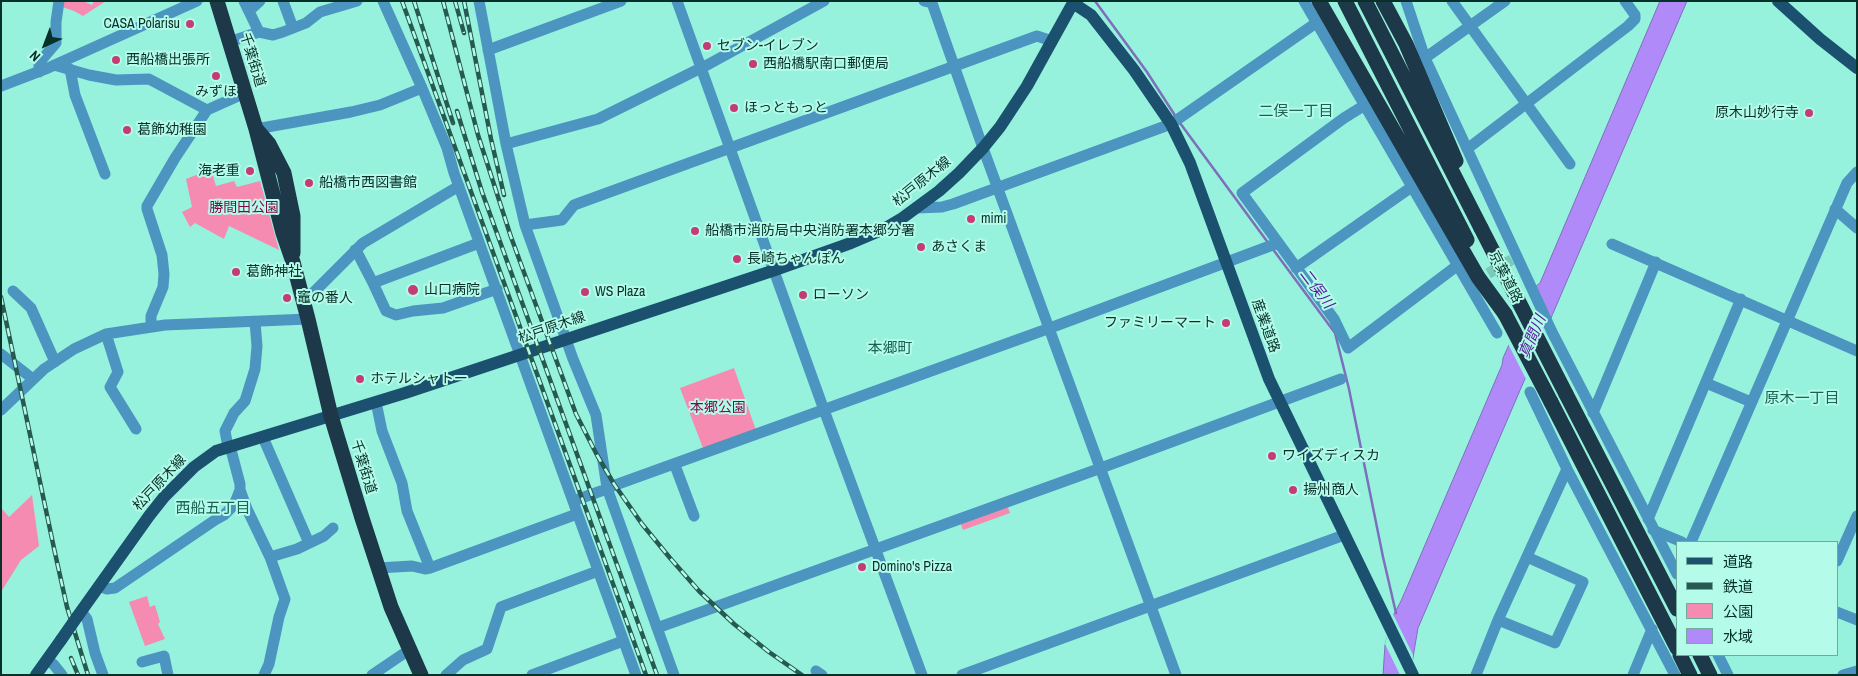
<!DOCTYPE html>
<html>
<head>
<meta charset="utf-8">
<style>
  body { margin:0 }
  #map { position:relative; width:1858px; height:676px; overflow:hidden; background:#96f2dd; font-family:"Archivo Narrow","Noto Sans JP",sans-serif }
  canvas { display:block }
  .frame { position:absolute; inset:0; border:2px solid #073029; pointer-events:none }
  .legend { position:absolute; left:1676px; top:541px; width:162px; height:115px; box-sizing:border-box; background:#b4fbea; border:1px solid #6faa9d; margin:0; padding:6px 9px; list-style:none; font-size:15px; color:#073029 }
  .legend li { display:flex; align-items:center; gap:10px; height:25px }
  .legend b { width:25px; border:1px solid #6faa9d }
  .north { position:absolute; left:20px; top:20px; width:50px; height:50px; -webkit-text-stroke:4px #b4fbea; paint-order:stroke; rotate:223deg; font-size:14px; font-weight:700; line-height:20px; text-align:center; color:#073029 }
  .north::after { content:''; display:block; margin:auto; width:18px; height:22px; background:#073029; clip-path:polygon(50% 0,100% 100%,50% 72%,0 100%) }
</style>
</head>
<body>
<div id="map">
<canvas width="1858" height="676"></canvas>
<div class="frame"></div>
<ul class="legend">
<li><b style="height:6px;background:#1b506f"></b>道路</li>
<li><b style="height:6px;background:#265a50"></b>鉄道</li>
<li><b style="height:14px;background:#f58bb1"></b>公園</li>
<li><b style="height:14px;background:#b08af9"></b>水域</li>
</ul>
<div class="north">N</div>
</div>
<script>
const ctx = document.querySelector('canvas').getContext('2d');
ctx.lineJoin = 'round';
function fillPath(path, color) { ctx.fillStyle = color; ctx.fill(path, 'evenodd'); }
const toPath = rows => new Path2D(rows.map(r => 'M' + r).join(''));
function stroke(path, color, width, dash) { ctx.strokeStyle = color; ctx.lineWidth = width; ctx.lineCap = dash ? 'butt' : 'round'; ctx.setLineDash(dash || []); ctx.stroke(path); }
function label(font, color, halo, rows, align = 'center') {
  ctx.font = font + ' "Archivo Narrow","Noto Sans JP",sans-serif'; ctx.lineWidth = 4; ctx.setLineDash([]); ctx.textBaseline = 'middle'; ctx.strokeStyle = halo; ctx.fillStyle = color; for (const [text, x, y, turn = 0] of rows) {
    ctx.save(); ctx.translate(x, y); ctx.rotate((+turn || 0) * Math.PI / 180); ctx.textAlign = isNaN(turn) ? turn : align; if (halo) ctx.strokeText(text, 0, 0); ctx.fillText(text, 0, 0); ctx.restore();
  }
}
const green = toPath([
  [64,1,83,1,92,5,94,1,106,1,83,16,74,11,62,7],
  [211,169,216,186,234,181,237,187,260,181,279,250,229,226,224,239,195,223,190,227,182,212,192,207,186,179],
  [734,368,756,430,703,448,680,388],
  [32,495,39,546,21,560,1,592,1,510,2,509,9,517],
  [1007,505,1010,513,963,530,960,522],
  [147,596,150,607,155,605,160,622,158,624,165,639,145,646,129,602]
]);
const water = toPath([
  [1660,1,1687,1,1418,628,1410,675,1383,675,1385,645,1394,614,1401,601,1502,365,1503,358,1535,287,1540,283,1660,1]
]);
const pier = toPath([
  [1529,293,1549,331,1527,381,1507,342],
  [1393,614,1413,655,1412,675,1400,675,1385,644]
]);
const stream = toPath([
  [1095,1,1147,72,1176,117],
  [1180,123,1269,244],
  [1272,248,1335,333,1349,389,1383,557,1396,613]
]);
const minorTunnel = toPath([
  [1474,282,1518,256]
]);
const minor = toPath([
  [244,1,259,32],
  [283,1,293,28],
  [383,1,422,88,447,148,454,173,636,675],
  [479,1,506,144,525,225,573,359,596,415,607,488,674,675],
  [677,1,824,410,922,675],
  [924,1,932,3,983,148,1176,675],
  [1304,1,1497,333],
  [1406,1,1425,58,1552,332,1677,574],
  [1452,1,1570,164],
  [249,11,260,1],
  [229,42,259,32,273,35,283,32,306,23,320,12,357,1],
  [488,50,621,1],
  [1425,58,1505,1],
  [54,65,89,75,116,80,149,79,207,110],
  [70,69,75,95,105,174],
  [39,72,39,63,56,43,56,22,59,1],
  [1,86,48,68,197,1],
  [1365,105,1344,118,1242,193,1334,319,1348,348,1458,265],
  [256,129,351,112,380,105,422,88],
  [506,144,598,119,709,64,824,1],
  [1467,149,1628,26,1635,19,1635,15,1625,1],
  [917,208,942,207,953,204,1171,124,1316,23],
  [1835,209,1857,228],
  [525,225,562,220,574,205,1037,36,1052,41],
  [1612,244,1857,351],
  [355,250,358,254,373,283,386,311,396,315,413,311,443,308,497,289],
  [1296,268,1413,186],
  [373,283,479,243],
  [13,291,31,308,55,362],
  [304,302,363,243,459,186],
  [151,326,151,316,163,287,164,274,162,255,147,209,147,206,175,158,207,110,245,93],
  [106,334,118,372,110,387,136,429],
  [1,354,33,379],
  [1706,383,1751,402],
  [1530,392,1567,469,1675,675],
  [376,402,382,431,402,483,407,511,430,568],
  [1,410,44,369,74,349,106,334,165,325,308,319],
  [1593,413,1656,262],
  [265,442,309,543],
  [228,447,225,431,234,413,245,401,255,369,257,346,255,322],
  [676,468,694,516],
  [607,488,1050,328,1278,243],
  [240,490,247,509,270,557,285,599,279,617,269,664,264,675],
  [573,501,601,491],
  [1648,519,1741,299],
  [1653,530,1682,542],
  [1691,542,1847,183,1857,172],
  [270,557,297,549,324,536,333,528],
  [1837,561,1857,516],
  [378,568,412,566,425,569,430,568,577,514],
  [99,586,107,589,115,588,215,520,224,515,234,505,240,490,240,484,230,446],
  [81,611,87,619,95,653,103,675],
  [1837,612,1857,620],
  [1498,620,1555,643,1583,582,1527,557],
  [657,628,1101,468,1341,379],
  [1718,655,1728,675],
  [47,659,54,665,62,675],
  [142,662,164,656,168,675],
  [816,671,822,675],
  [372,675,403,654,410,652],
  [446,675,463,660,487,649,501,607,598,571],
  [532,675,623,641],
  [962,675,1344,535],
  [1476,675,1498,620,1567,469],
  [1633,675,1652,629],
  [1843,675,1857,671]
]);
const major = toPath([
  [1778,1,1820,39,1857,68],
  [1073,3,1091,15,1134,70,1171,124,1190,163,1269,379,1413,675],
  [77,617,149,516,164,497,194,467,216,451,405,393,775,270,851,243,884,229,901,219,939,191,959,173,983,148,1000,127,1027,86,1074,1],
  [36,675,61,640]
]);
const highway = toPath([
  [217,1,256,129,283,233,293,262,308,319,331,416,362,518,391,607,421,675],
  [1319,1,1478,277,1505,314],
  [1345,1,1467,240],
  [1365,1,1481,228],
  [1383,1,1406,44,1456,161],
  [257,130,269,144,284,173,293,216,293,253],
  [1566,394,1677,609],
  [1551,402,1677,648],
  [1680,655,1690,675],
  [1700,655,1710,675]
]);
const rail = toPath([
  [402,1,646,675],
  [414,1,453,123],
  [443,1,478,135,511,237,576,414,597,455,614,484,642,524,670,558,699,591,734,624,769,652,802,675],
  [455,1,464,33],
  [464,1,491,139,504,195],
  [457,111,482,192,657,675],
  [1,297,55,553,67,607,88,675],
  [71,658,78,675]
]);
const majorBridge = toPath([
  [61,640,77,617]
]);
const highwayBridge = toPath([
  [1481,228,1566,394],
  [1505,314,1551,402]
]);
const markers = [
  [190,24,5,"#c43b76"],
  [707,46,5,"#c43b76"],
  [116,60,5,"#c43b76"],
  [753,64,5,"#c43b76"],
  [216,76,5,"#c43b76"],
  [734,108,5,"#c43b76"],
  [1809,113,5,"#c43b76"],
  [127,130,5,"#c43b76"],
  [250,171,5,"#c43b76"],
  [309,183,5,"#c43b76"],
  [971,219,5,"#c43b76"],
  [695,231,5,"#c43b76"],
  [921,247,5,"#c43b76"],
  [737,259,5,"#c43b76"],
  [236,272,5,"#c43b76"],
  [413,290,6,"#c43b76"],
  [585,292,5,"#c43b76"],
  [803,295,5,"#c43b76"],
  [287,298,5,"#c43b76"],
  [1226,323,5,"#c43b76"],
  [360,379,5,"#c43b76"],
  [1272,456,5,"#c43b76"],
  [1293,490,5,"#c43b76"],
  [862,567,5,"#c43b76"]
];
const poiNames = [
  ["CASA Polarisu",180,24,"right"],
  ["セブン-イレブン",717,46],
  ["西船橋出張所",126,60],
  ["西船橋駅南口郵便局",763,64],
  ["みずほ",216,92,"center"],
  ["ほっともっと",744,108],
  ["原木山妙行寺",1799,113,"right"],
  ["葛飾幼稚園",137,130],
  ["海老重",240,171,"right"],
  ["船橋市西図書館",319,183],
  ["mimi",981,219],
  ["船橋市消防局中央消防署本郷分署",705,231],
  ["あさくま",931,247],
  ["長崎ちゃんぽん",747,259],
  ["葛飾神社",246,272],
  ["山口病院",424,290],
  ["WS Plaza",595,292],
  ["ローソン",813,295],
  ["竈の番人",297,298],
  ["ファミリーマート",1216,323,"right"],
  ["ホテルシャトー",370,379],
  ["ワイズディスカ",1282,456],
  ["揚州商人",1303,490],
  ["Domino's Pizza",872,567]
];
const streetNames = [
  ["千葉街道",252,60,73],
  ["松戸原木線",922,182,-39],
  ["京葉道路",1505,277,63],
  ["産業道路",1265,326,70],
  ["松戸原木線",552,328,-19],
  ["千葉街道",363,467,73],
  ["松戸原木線",160,483,-47]
];
const parkNames = [
  ["勝間田公園",244,208],
  ["本郷公園",718,408]
];
const neighbourhoodNames = [
  ["二俣一丁目",1296,112],
  ["本郷町",890,349],
  ["原木一丁目",1802,399],
  ["西船五丁目",213,509]
];
const waterNames = [
  ["二俣川",1316,289,53],
  ["真間川",1533,337,-67]
];
fillPath(green, '#f58bb1');
fillPath(water, '#b08af9');
stroke(water, '#7d6fbb', 1);
fillPath(pier, '#96f2dd');
stroke(stream, '#7d6fbb', 2.5);
stroke(minorTunnel, '#79cbb9', 11, [11, 5.5]);
stroke(minor, '#4c95c1', 11);
stroke(major, '#1b506f', 12);
stroke(highway, '#1d3848', 15);
stroke(rail, '#265a50', 4.5);
stroke(rail, '#b4fbea', 2.5, [8]);
stroke(majorBridge, '#1b506f', 12);
stroke(highwayBridge, '#1d3848', 15);
for (const [x, y, r, color] of markers) { const dot = new Path2D(); dot.arc(x, y, r, 0, 2 * Math.PI); ctx.fillStyle = color; ctx.fill(dot); stroke(dot, '#b4fbea', 2); }
label('14px', '#073029', '#b4fbea', poiNames, 'left');
label('14px', '#073029', '#b4fbea', streetNames);
label('14px', '#7f0b46', '#b4fbea', parkNames);
label('15px', '#196356', '#b4fbea', neighbourhoodNames);
label('italic 15px', '#56189b', '#b4fbea', waterNames);
</script>
</body>
</html>
